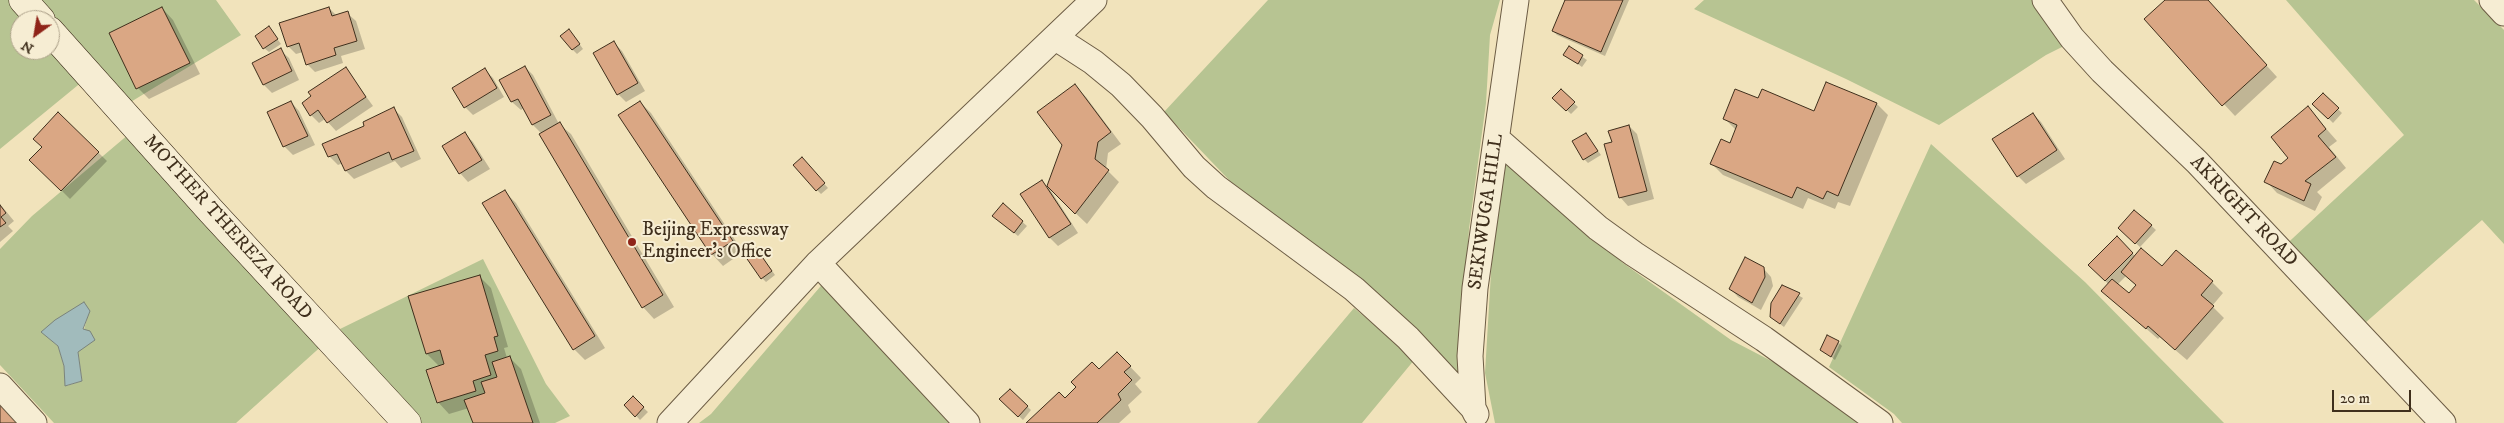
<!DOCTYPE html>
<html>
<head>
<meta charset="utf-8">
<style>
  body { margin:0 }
  #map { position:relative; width:2504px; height:423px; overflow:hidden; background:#f1e3bb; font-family:"IM FELL DW Pica",serif }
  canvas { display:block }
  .north { position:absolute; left:10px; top:10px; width:50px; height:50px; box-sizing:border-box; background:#f6edd3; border:1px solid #ada18a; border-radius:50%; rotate:212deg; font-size:14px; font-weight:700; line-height:20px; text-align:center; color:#3f2f1c }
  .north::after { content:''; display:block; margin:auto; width:18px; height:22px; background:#8f2418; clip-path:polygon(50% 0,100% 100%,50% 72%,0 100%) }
  .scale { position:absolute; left:2332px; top:390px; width:79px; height:22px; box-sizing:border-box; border:2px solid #3f2f1c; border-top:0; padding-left:6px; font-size:15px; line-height:18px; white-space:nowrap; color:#3f2f1c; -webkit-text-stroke:4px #f6edd3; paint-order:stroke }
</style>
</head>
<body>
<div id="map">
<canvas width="2504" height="423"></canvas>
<div class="north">N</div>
<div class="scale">20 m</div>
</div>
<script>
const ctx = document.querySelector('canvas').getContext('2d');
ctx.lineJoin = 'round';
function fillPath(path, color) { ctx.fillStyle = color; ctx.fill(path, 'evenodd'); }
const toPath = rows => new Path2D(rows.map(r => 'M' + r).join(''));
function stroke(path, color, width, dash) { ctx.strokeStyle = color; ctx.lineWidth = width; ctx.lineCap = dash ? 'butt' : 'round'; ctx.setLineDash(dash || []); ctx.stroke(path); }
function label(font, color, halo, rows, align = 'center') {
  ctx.font = font + ' "IM FELL DW Pica",serif'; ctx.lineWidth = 4; ctx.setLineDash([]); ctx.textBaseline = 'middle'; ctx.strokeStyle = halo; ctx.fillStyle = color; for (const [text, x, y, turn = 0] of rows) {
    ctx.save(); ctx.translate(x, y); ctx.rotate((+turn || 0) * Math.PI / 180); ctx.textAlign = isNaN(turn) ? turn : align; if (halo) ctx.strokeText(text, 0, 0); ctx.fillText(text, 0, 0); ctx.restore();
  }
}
const green = toPath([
  [0,0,12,0,29,20,20,20,20,50,50,50,83,81,0,149],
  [39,0,216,0,241,35,129,103],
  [1268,0,1500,0,1490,35,1486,103,1469,229,1459,380,1300,234,1230,181,1164,112],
  [1704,0,2033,0,2064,46,2046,55,1939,125,1846,79,1694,9],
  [2286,0,2474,0,2504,30,2504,244,2482,220,2356,331,2279,251,2404,135],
  [129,134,326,342,236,423,54,423,0,365,0,249,32,216],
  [89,311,78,352,82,381,66,386,64,366,58,346,42,332],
  [1931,144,2085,282,2224,423,1902,423,1894,414,1829,367],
  [1510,160,1524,170,1623,263,1731,340,1804,378,1871,423,1495,423,1485,373,1497,172],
  [483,259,546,384,570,416,555,423,419,423,340,329],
  [826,280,951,423,699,423,711,414],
  [1354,308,1415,359,1362,423,1257,423]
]);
const water = toPath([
  [84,302,90,311,83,329,90,331,95,340,78,352,82,381,65,386,64,366,58,346,41,332,55,320,84,302]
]);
const shadow = toPath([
  [1566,0,1629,0,1605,56,1557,35,1553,31],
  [2167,0,2207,0,2277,77,2235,116,2145,19],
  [162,8,173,20,200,74,149,99,138,88],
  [329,8,337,16,347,13,356,21,365,49,341,56,343,63,315,72,307,64,303,52,296,54,288,46],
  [269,28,281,44,269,52,264,48],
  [573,35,583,49,577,54,573,50],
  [614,43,622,51,645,91,626,102,618,94],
  [1569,48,1587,60,1582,67,1565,55],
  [280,50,289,58,299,80,272,93,264,85,253,63],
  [525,67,533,75,559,124,571,134,674,307,654,319,643,307,542,134,533,125,524,108,521,110,512,102,501,80],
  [346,69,373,106,336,131,325,119,319,123,311,115],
  [485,70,493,78,504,97,473,115,465,107],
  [1827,83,1877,104,1888,115,1850,206,1838,202,1835,209,1808,198,1803,209,1723,175,1712,164,1731,144,1736,130,1724,118,1759,100,1814,113],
  [1075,86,1086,97,1121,144,1108,153,1106,169,1119,182,1087,224,1049,188,1078,233,1058,246,1050,238,1022,195,1042,182,1048,188,1063,145],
  [1561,91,1578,107,1571,114,1554,98],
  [2323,95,2342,113,2333,123,2314,104],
  [291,102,299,111,315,145,293,155,284,146,269,113],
  [640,102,651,113,743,252,723,266,712,254,620,116],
  [2308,108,2337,141,2329,147,2346,168,2317,192,2322,197,2315,211,2277,193,2266,181,2290,158],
  [394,109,402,117,421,159,401,168,395,161,354,179,346,171,343,163,338,165,330,157,324,145,366,126],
  [59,114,107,161,70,199,31,160,43,147],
  [2033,114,2041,122,2065,159,2026,184,2018,176],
  [1629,126,1637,134,1654,199,1628,206,1620,197],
  [465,134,473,142,490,169,468,182,460,173,444,146],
  [1586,134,1601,155,1588,163,1584,159],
  [802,159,828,188,821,194,817,190],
  [505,192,516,203,605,348,585,360,574,349],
  [0,204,14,221,8,226,13,231,0,242],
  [1003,205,1027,226,1018,236,998,220],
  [2135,211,2156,230,2140,247,2119,228],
  [2117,238,2136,257,2162,268,2212,282,2223,293,2212,306,2224,318,2187,360,2160,337,2158,339,2103,291,2110,286,2090,265],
  [2126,276,2137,286,2129,295,2117,285],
  [760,254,775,275,766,282,762,278],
  [1763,268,1771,277,1773,286,1761,310,1738,297,1730,288],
  [479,276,491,288,508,347,504,348,507,358,510,358,521,369,540,423,474,423,469,408,449,414,438,402,440,367,427,354],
  [1782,286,1803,298,1784,327,1776,321],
  [1838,342,1842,346,1835,360,1822,350],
  [1117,353,1141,378,1135,384,1142,392,1128,405,1131,412,1119,423,1028,423,1065,400],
  [1010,390,1031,410,1023,420,1001,399],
  [633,398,648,412,640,420,626,405]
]);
const building = toPath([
  [1565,0,1623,0,1601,52,1552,31,1565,0],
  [2165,0,2208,0,2267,65,2222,106,2144,19,2165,0],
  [162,7,190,63,136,89,109,33,162,7],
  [329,7,332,16,348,11,357,41,334,48,336,55,306,65,299,43,287,47,279,23,329,7],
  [269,26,278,39,263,49,255,36,269,26],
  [569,29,580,44,572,50,560,36,569,29],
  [614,41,638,83,617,95,593,53,614,41],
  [1569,46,1583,55,1578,64,1563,55,1569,46],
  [281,48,292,71,263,85,252,63,281,48],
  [525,66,551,115,532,125,518,99,511,102,499,80,525,66],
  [346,67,366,97,327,123,318,110,310,116,302,103,311,96,308,92,346,67],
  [485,68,497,88,464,108,452,88,485,68],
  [1826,82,1877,103,1838,196,1827,191,1823,199,1797,187,1792,198,1710,164,1721,139,1730,143,1737,125,1723,119,1735,89,1758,98,1762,89,1814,111,1826,82],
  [1075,84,1111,132,1098,142,1095,159,1109,170,1075,214,1047,186,1062,145,1037,112,1075,84],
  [1561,89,1575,102,1566,111,1552,98,1561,89],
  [2323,93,2339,108,2328,119,2312,104,2323,93],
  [291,101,308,136,283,147,267,112,291,101],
  [640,101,733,241,711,255,618,115,640,101],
  [2308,106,2326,129,2318,136,2336,157,2305,181,2311,184,2304,201,2264,182,2274,161,2281,164,2288,158,2271,137,2308,106],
  [394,107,414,151,392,160,389,152,345,171,337,154,328,157,322,144,364,126,363,122,394,107],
  [58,112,99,152,61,191,29,160,42,147,33,139,58,112],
  [2033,113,2057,150,2017,177,1992,139,2033,113],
  [560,122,663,295,642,308,539,134,560,122],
  [1629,125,1647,191,1619,198,1604,144,1612,142,1608,131,1629,125],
  [465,132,482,160,459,174,442,146,465,132],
  [1586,133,1598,151,1583,160,1572,141,1586,133],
  [802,157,825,183,816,191,793,165,802,157],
  [1042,180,1071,224,1049,238,1020,194,1042,180],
  [505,190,595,336,573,350,482,203,505,190],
  [1003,203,1023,221,1014,233,992,216,1003,203],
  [0,205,6,213,1,217,6,223,0,227,0,205],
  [2134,210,2152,225,2135,244,2118,228,2134,210],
  [2117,236,2133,253,2105,281,2088,265,2117,236],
  [756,248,772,271,761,279,745,256,756,248],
  [2141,248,2162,266,2176,250,2213,281,2201,295,2214,306,2175,350,2148,326,2146,329,2101,291,2112,279,2129,293,2136,285,2121,272,2141,248],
  [1745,257,1764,267,1765,277,1752,303,1729,289,1745,257],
  [480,275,498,336,494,337,498,351,485,355,491,375,473,381,476,391,437,403,426,370,444,364,440,350,426,354,408,296,480,275],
  [1782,285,1800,293,1780,324,1770,317,1771,303,1782,285],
  [1827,335,1839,341,1831,357,1820,350,1827,335],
  [1117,352,1131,366,1124,372,1132,380,1118,394,1121,400,1097,423,1026,423,1059,392,1065,398,1076,387,1071,382,1092,362,1099,369,1117,352],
  [510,356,533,423,473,423,464,400,485,393,481,382,497,377,492,362,510,356],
  [1010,389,1028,406,1018,417,999,399,1010,389],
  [633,396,644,407,635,417,624,405,633,396],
  [0,404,28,423,0,423,0,404]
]);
const street = toPath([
  [2045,0,2072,38,2102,71,2197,162,2443,423],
  [2492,0,2504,13],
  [1056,38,1093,62,1121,85,1152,117,1194,167,1216,187,1354,289,1408,338,1473,408],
  [1497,139,1598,228,1634,254,1764,339,1880,423],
  [818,263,967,423],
  [0,386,34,423],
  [1476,414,1473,408,1470,356,1475,288,1516,0],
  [670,423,818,263,1094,0]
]);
const secondary = toPath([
  [23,0,41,20],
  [50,31,211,211,407,423]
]);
const markers = [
  [632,242,5,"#8f2418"]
];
const streetNames = [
  ["SEKIWUGA HILL",1487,212,-82],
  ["AKRIGHT ROAD",2243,212,46],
  ["MOTHER THEREZA ROAD",227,228,48]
];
const poiNames = [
  ["Beijing Expressway",642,231],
  ["Engineer's Office",642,253]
];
fillPath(green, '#b7c492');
fillPath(water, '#a1bbbc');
stroke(water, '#7a837c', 1);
fillPath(shadow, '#0003');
fillPath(building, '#daa784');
stroke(building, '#3f2f1c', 1);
stroke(street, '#6c5c44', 27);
stroke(secondary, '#3f2f1c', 29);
stroke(street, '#f6edd3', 25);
stroke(secondary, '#f6edd3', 28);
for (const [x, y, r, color] of markers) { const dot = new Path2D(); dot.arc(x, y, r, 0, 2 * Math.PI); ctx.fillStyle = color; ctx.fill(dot); stroke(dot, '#f6edd3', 2); }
label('19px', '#3f2f1c', '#f6edd3', streetNames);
label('19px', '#3f2f1c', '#f6edd3', poiNames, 'left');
</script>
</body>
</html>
